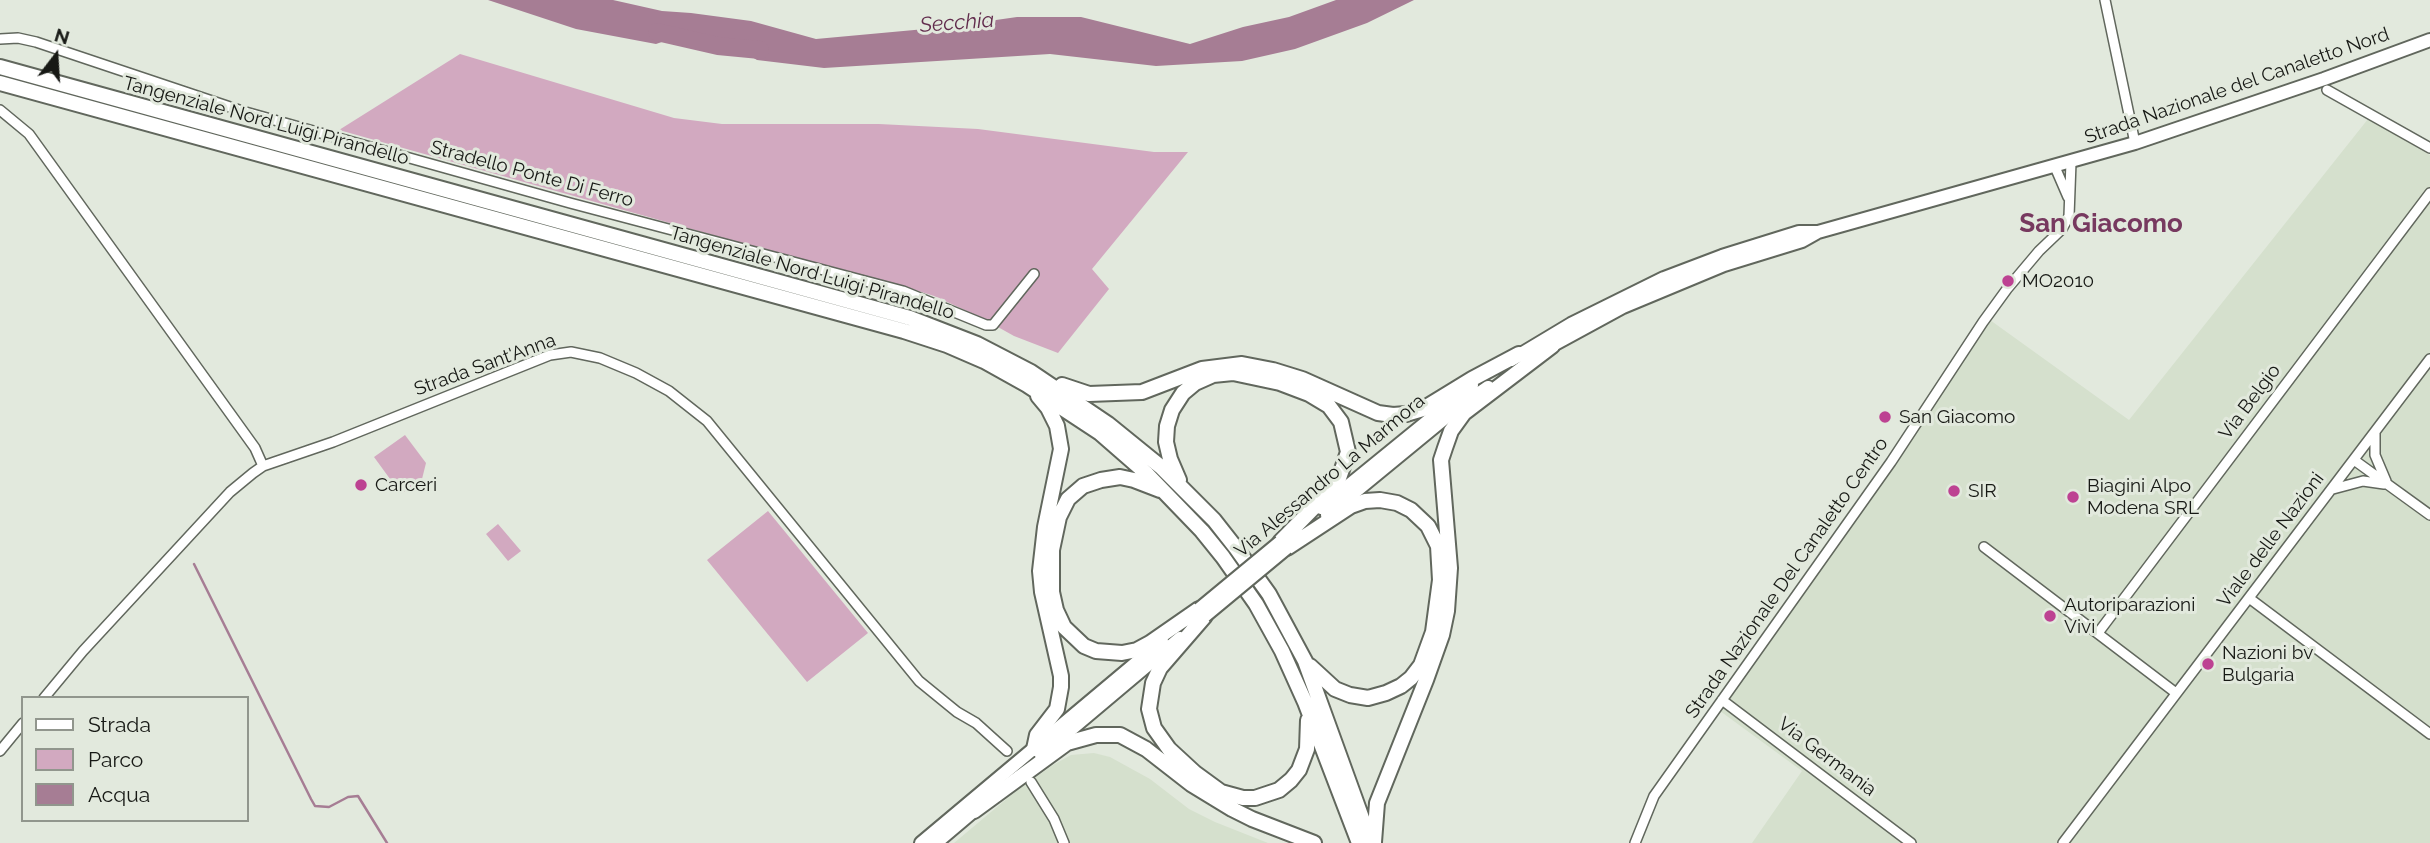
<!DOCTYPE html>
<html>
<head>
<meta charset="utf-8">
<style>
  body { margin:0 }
  #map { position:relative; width:2430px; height:843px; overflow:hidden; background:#e2e9dd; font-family:Raleway,sans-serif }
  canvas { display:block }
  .legend { position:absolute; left:21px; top:696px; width:228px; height:126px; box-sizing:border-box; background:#e2e9dd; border:2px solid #91968d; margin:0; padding:9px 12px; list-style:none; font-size:21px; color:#171915 }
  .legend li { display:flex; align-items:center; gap:14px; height:35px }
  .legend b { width:35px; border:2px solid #91968d }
  .north { position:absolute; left:21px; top:21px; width:70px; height:70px; -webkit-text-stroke:5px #e2e9dd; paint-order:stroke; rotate:17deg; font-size:19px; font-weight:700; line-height:28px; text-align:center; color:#171915 }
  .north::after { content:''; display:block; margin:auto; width:24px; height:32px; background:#171915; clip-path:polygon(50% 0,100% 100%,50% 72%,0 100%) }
</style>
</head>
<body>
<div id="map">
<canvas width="2430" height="843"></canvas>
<ul class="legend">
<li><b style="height:9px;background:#fff"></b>Strada</li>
<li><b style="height:19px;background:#d2a9c0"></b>Parco</li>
<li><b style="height:19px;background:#a67d94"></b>Acqua</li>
</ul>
<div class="north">N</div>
</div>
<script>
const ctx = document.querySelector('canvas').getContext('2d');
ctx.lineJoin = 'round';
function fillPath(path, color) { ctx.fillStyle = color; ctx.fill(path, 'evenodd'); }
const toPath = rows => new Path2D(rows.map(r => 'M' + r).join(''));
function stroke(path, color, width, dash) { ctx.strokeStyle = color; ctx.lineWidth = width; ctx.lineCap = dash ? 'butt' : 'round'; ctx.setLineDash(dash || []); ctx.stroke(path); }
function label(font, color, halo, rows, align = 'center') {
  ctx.font = font + ' Raleway,sans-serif'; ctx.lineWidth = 6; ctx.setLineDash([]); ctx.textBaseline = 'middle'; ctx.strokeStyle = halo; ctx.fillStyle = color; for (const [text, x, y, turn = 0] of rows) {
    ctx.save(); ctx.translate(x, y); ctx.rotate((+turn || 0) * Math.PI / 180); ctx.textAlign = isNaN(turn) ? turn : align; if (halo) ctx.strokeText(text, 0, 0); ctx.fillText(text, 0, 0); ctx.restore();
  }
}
const built = toPath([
  [2368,119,2430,155,2430,843,1752,843,1802,771,1720,711,1896,464,1990,320,2129,420],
  [1094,753,1110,757,1150,779,1189,809,1215,822,1268,843,954,843,1016,791,1053,765,1071,755]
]);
const green = toPath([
  [460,54,674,118,722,124,879,124,978,129,1154,152,1188,152,1092,269,1109,289,1058,353,1014,336,980,317,934,296,900,285,830,268,339,130],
  [405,435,426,463,422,479,401,494,374,457],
  [768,511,868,633,807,682,707,560],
  [498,524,521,551,508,561,486,534]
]);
const water = toPath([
  [488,0,613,0,662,11,691,13,751,21,816,39,947,27,1017,17,1081,17,1190,44,1243,27,1289,17,1336,0,1414,0,1367,23,1295,49,1242,61,1156,66,1050,54,824,68,757,60,720,38,691,32,656,44,576,29]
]);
const stream = toPath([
  [194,564,311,799,315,806,329,807,348,797,358,796,387,843]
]);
const river = toPath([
  [657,32,718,46,760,50]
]);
const minor = toPath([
  [2105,0,2135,143],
  [0,39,18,38,36,42,242,111,570,203,903,291,986,325,993,325,1034,274],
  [2327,90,2430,148],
  [0,110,29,134,255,448,263,466],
  [2055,167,2068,197],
  [2375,432,2375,455,2386,481],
  [2354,460,2430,515],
  [2333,489,2363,481,2384,484],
  [1984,547,2176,693],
  [2249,598,2430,734],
  [2098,633,2430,193],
  [44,698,83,651,230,492,253,473,263,466,333,442,550,355,571,352,600,358,636,373,669,391,707,421,919,681,957,712,976,723,1007,751],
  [1722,700,1911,843],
  [0,751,23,723],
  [1031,782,1054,819,1064,843],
  [1635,843,1654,796,1891,462,1983,322,2007,289,2039,251,2062,229,2069,216,2071,162],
  [2063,843,2430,359]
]);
const major = toPath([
  [1544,350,1623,307,1724,265,1802,241,1818,232,2135,143,2324,79,2430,40],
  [1511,360,1571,324,1664,278,1722,256,1799,232,1818,232],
  [1321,508,1472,385],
  [1327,515,1456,409,1488,387],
  [1041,755,1180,638],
  [921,843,1162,641],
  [936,843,981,805]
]);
const highway = toPath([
  [0,67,910,318,977,344,1031,372,1108,424,1161,467,1214,520,1236,548,1269,594,1305,661,1371,843],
  [0,83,904,331,947,345,984,361,1027,385,1100,433,1147,474,1202,531,1223,557,1256,604,1282,651,1305,702,1359,843],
  [1062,385,1089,394,1142,392,1202,369,1242,364,1273,370,1302,379,1378,413,1393,415,1406,414,1423,409,1472,379,1519,354],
  [1179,480,1170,459,1166,442,1167,426,1172,410,1183,393,1195,383,1213,375,1233,373,1280,383,1309,394,1329,406,1341,422,1348,452,1337,484,1280,542],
  [1160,490,1134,480,1120,477,1101,480,1083,486,1068,499,1059,517,1052,550,1052,592,1056,610,1064,627,1084,646,1096,651,1122,653,1137,650,1150,643,1199,609],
  [1287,548,1351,506,1365,501,1380,500,1397,503,1411,510,1428,526,1438,546,1440,580,1433,632,1421,665,1411,678,1401,686,1386,693,1368,698,1350,695,1335,689,1310,666],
  [1205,616,1160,668,1153,683,1149,709,1154,728,1169,749,1195,773,1221,792,1243,798,1255,798,1279,790,1291,780,1299,770,1307,749,1308,720],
  [1034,749,1037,735,1057,709,1061,687,1061,676,1042,592,1040,571,1045,527,1061,449,1057,426,1048,408,1038,396],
  [974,811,1067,743,1096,735,1120,735,1146,749,1191,784,1232,809,1252,819,1314,843],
  [1374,842,1377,803,1426,680,1442,635,1447,611,1450,568,1441,460,1445,448,1451,431,1464,413,1552,346]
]);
const majorBridge = toPath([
  [1199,609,1280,542],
  [1205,616,1287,548]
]);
const markers = [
  [2008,281,7,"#bd4292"],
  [1885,417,7,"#bd4292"],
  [361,485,7,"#bd4292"],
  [1954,491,7,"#bd4292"],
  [2073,497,7,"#bd4292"],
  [2050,616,7,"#bd4292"],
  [2208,664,7,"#bd4292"]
];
const streetNames = [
  ["Strada Nazionale del Canaletto Nord",2237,86,-19],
  ["Tangenziale Nord Luigi Pirandello",266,121,15],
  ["Stradello Ponte Di Ferro",532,174,15],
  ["Tangenziale Nord Luigi Pirandello",812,273,16],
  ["Strada Sant'Anna",485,365,-20],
  ["Via Belgio",2250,402,-53],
  ["Via Alessandro La Marmora",1330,476,-40],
  ["Viale delle Nazioni",2271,540,-53],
  ["Strada Nazionale Del Canaletto Centro",1787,578,-55],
  ["Via Germania",1827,757,37]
];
const poiNames = [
  ["MO2010",2022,281],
  ["San Giacomo",1899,417],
  ["Carceri",375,485],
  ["Biagini Alpo",2087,486],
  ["Modena SRL",2087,508],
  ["SIR",1968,491],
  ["Autoriparazioni",2064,605],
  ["Vivi",2064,627],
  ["Nazioni bv",2222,653],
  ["Bulgaria",2222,675]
];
const waterNames = [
  ["Secchia",957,23,-4]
];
const districtNames = [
  ["San Giacomo",2101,224]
];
fillPath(built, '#d5e0cd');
fillPath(green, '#d2a9c0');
fillPath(water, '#a67d94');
stroke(stream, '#a67d94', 2.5);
stroke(river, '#a67d94', 18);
stroke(minor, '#61675d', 12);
stroke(major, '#61675d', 16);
stroke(highway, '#61675d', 18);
stroke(minor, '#fff', 9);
stroke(major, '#fff', 12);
stroke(highway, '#fff', 14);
stroke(majorBridge, '#61675d', 16, []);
stroke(majorBridge, '#fff', 12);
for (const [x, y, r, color] of markers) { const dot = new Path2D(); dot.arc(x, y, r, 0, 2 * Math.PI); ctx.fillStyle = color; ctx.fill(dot); stroke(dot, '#e2e9dd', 2.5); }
label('19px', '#171915', '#e2e9dd', streetNames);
label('19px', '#171915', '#e2e9dd', poiNames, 'left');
label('italic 21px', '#622c4d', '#e2e9dd', waterNames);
label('bold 26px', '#77395f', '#e2e9dd', districtNames);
</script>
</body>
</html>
